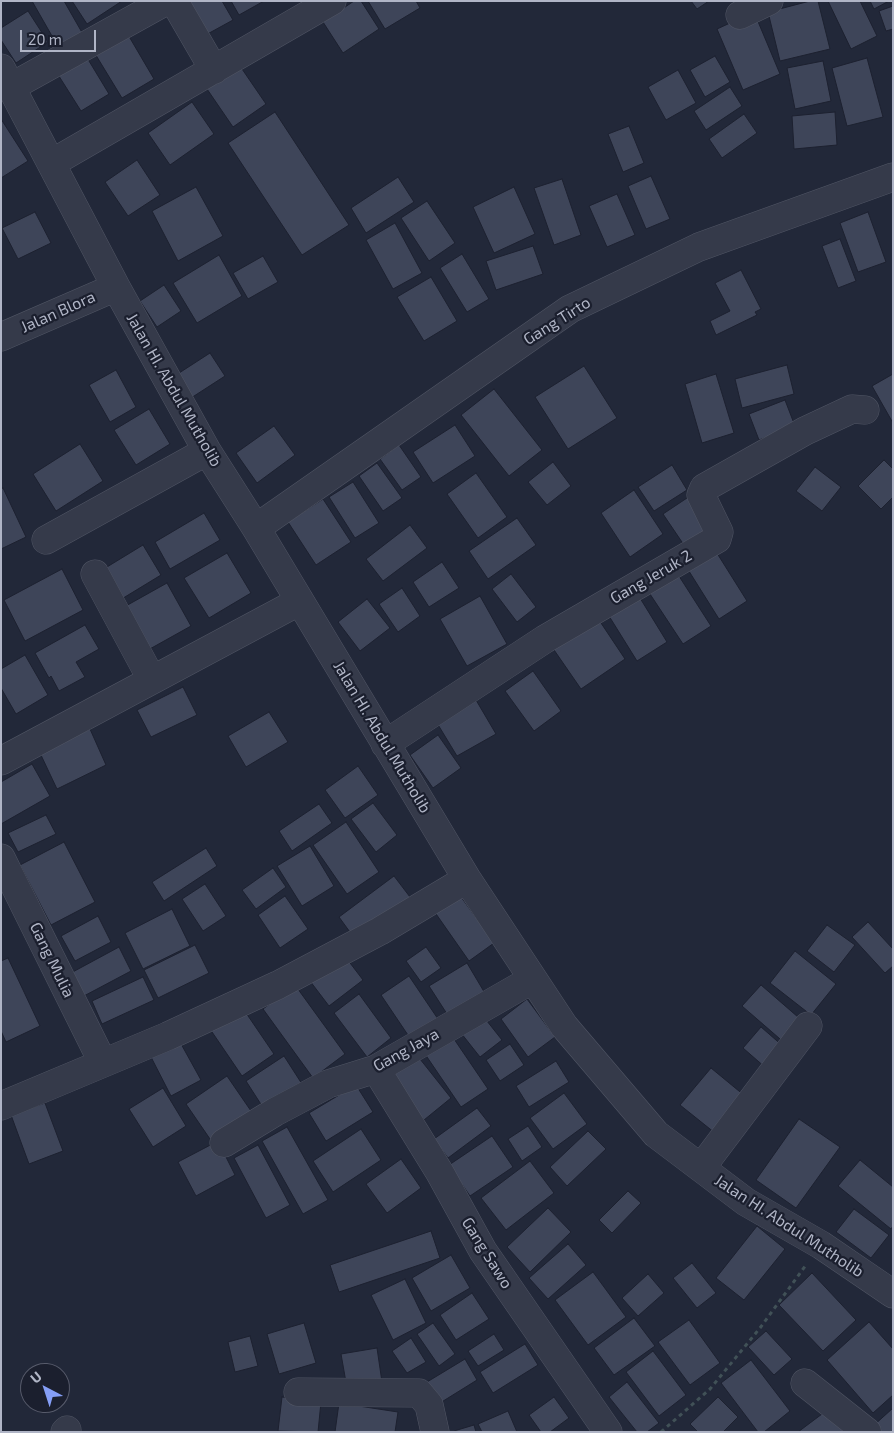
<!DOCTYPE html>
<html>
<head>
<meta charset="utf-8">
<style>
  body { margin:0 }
  #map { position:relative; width:894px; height:1433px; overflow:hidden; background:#222839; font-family:"Exo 2",sans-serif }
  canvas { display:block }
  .frame { position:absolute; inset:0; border:2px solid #b0b5c6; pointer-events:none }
  .north { position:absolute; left:20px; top:1363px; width:50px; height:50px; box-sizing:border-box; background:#1b1f2e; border:1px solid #575b6b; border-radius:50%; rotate:320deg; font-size:14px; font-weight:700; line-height:20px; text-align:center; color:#b0b5c6 }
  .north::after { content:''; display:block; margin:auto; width:18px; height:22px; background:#859ef6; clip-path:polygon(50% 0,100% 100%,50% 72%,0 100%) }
  .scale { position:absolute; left:20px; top:30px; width:76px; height:22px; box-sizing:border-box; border:2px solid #b0b5c6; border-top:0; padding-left:6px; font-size:15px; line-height:18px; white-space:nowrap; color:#b0b5c6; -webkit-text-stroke:4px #1b1f2e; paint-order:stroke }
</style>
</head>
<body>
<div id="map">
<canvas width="894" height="1433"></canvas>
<div class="frame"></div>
<div class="north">U</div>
<div class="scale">20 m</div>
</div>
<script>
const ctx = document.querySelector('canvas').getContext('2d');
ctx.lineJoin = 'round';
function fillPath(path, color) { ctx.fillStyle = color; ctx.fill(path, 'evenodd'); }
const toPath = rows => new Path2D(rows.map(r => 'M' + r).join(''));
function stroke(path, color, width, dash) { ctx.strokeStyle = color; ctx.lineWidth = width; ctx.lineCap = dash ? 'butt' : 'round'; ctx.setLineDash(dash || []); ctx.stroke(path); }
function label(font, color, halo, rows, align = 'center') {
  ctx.font = font + ' "Exo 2",sans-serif'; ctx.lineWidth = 4.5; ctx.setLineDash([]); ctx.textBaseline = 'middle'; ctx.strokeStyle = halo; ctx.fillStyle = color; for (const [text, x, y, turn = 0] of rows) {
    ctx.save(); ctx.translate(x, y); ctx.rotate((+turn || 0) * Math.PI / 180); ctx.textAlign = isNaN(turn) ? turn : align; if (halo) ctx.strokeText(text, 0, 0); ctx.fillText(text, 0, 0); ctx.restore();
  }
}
const building = toPath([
  [32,1,64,1,84,36,60,50,32,1],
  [72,1,122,1,87,24,72,1],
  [182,1,222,1,233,20,202,37,182,1],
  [231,1,264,1,239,15,231,1],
  [354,1,361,1,379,29,343,53,323,22,354,1],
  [368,1,416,1,420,8,385,29,368,1],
  [691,1,709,1,697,9,691,1],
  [810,1,818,1,830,49,780,61,768,12,810,1],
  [828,1,860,1,877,36,851,49,828,1],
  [870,1,889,1,874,9,870,1],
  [893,6,893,29,886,31,879,11,893,6],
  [28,11,48,42,16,63,1,40,1,28,28,11],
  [754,12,780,74,743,90,717,29,754,12],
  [127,33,154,79,122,98,94,52,127,33],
  [86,56,109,94,81,111,57,73,86,56],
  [715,56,730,82,705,97,690,70,715,56],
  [867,58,883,117,847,126,832,68,867,58],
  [823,61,831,101,795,109,787,68,823,61],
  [240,66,266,104,233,127,207,89,240,66],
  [678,70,696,103,666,120,648,87,678,70],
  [730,87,742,106,706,130,694,111,730,87],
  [192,102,214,134,170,165,148,133,192,102],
  [275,112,349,225,302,255,228,143,275,112],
  [835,112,837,145,794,149,792,116,835,112],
  [744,114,757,133,722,158,709,139,744,114],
  [1,119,28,161,1,178,1,119],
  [629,126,644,163,623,172,608,134,629,126],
  [137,160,160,195,128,216,105,182,137,160],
  [651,176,670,219,646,229,628,186,651,176],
  [398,177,414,202,366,233,351,208,398,177],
  [562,179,581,235,554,245,534,188,562,179],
  [196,187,223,236,178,261,152,211,196,187],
  [514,187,535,234,494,253,473,207,514,187],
  [617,194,635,235,607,247,589,206,617,194],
  [427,201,455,243,429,261,401,218,427,201],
  [35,212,51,243,18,259,2,228,35,212],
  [868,212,886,262,858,272,840,223,868,212],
  [395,223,422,273,393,289,366,240,395,223],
  [840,239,856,281,838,288,822,246,840,239],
  [533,246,543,274,496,290,486,261,533,246],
  [462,254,489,299,467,312,440,268,462,254],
  [219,255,242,296,197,323,173,283,219,255],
  [263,256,278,282,248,299,233,273,263,256],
  [741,270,761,309,755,312,757,315,716,335,710,321,730,311,715,283,741,270],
  [431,277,457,321,424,341,397,297,431,277],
  [164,285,181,311,157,327,140,301,164,285],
  [210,353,225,376,191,398,176,375,210,353],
  [787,365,794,394,742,408,735,379,787,365],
  [584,366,617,418,568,449,535,397,584,366],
  [116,370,136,407,110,422,89,385,116,370],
  [716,374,734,433,702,443,685,384,716,374],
  [893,374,893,423,872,386,893,374],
  [494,389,542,450,509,476,461,415,494,389],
  [785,400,795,426,759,440,749,414,785,400],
  [149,409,170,444,136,465,114,430,149,409],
  [455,425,475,456,433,483,413,452,455,425],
  [274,426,295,455,257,483,236,453,274,426],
  [80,444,103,481,56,511,33,474,80,444],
  [399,445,421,477,402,490,380,459,399,445],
  [884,460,893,469,893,497,881,509,858,486,884,460],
  [553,462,571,486,547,505,528,482,553,462],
  [377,463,402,498,383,511,359,476,377,463],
  [672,465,687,490,654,511,638,487,672,465],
  [815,467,841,487,822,511,796,491,815,467],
  [476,473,507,517,478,538,447,494,476,473],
  [353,482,379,523,355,538,329,497,353,482],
  [3,488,26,537,1,549,1,489,3,488],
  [634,490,663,534,630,557,601,513,634,490],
  [690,496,713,529,686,548,663,514,690,496],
  [323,499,351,542,316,565,288,522,323,499],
  [204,513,220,540,170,569,155,542,204,513],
  [517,518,536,545,488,579,469,551,517,518],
  [410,525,427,548,383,581,366,559,410,525],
  [143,545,161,575,120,600,102,570,143,545],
  [715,550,747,601,719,619,687,568,715,550],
  [227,553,251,593,209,618,184,578,227,553],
  [442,562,459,588,429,607,413,582,442,562],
  [62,569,83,610,25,641,4,600,62,569],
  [677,573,711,626,683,644,648,591,677,573],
  [511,574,536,607,517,622,492,589,511,574],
  [167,583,191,626,148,650,124,607,167,583],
  [402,588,420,616,398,632,379,604,402,588],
  [480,596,507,644,467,666,440,619,480,596],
  [640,598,667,642,637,661,609,616,640,598],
  [367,599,390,628,360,651,338,622,367,599],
  [597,617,625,659,581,689,552,647,597,617],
  [85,625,99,649,76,662,85,677,59,691,51,676,49,678,35,653,85,625],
  [25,655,48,695,16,714,1,688,1,669,25,655],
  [533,671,561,711,534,731,505,691,533,671],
  [183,687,197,715,151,737,137,710,183,687],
  [476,700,496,734,457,756,437,723,476,700],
  [269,712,288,742,246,767,228,736,269,712],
  [90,729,106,765,57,789,40,753,90,729],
  [438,735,461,768,433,788,410,755,438,735],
  [32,764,50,796,1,824,1,782,32,764],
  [358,766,378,795,345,818,325,790,358,766],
  [373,803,397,835,376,852,351,819,373,803],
  [319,804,332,823,292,851,279,831,319,804],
  [46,815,56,834,18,852,8,833,46,815],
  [346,822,379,872,347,894,313,845,346,822],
  [64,842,95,902,51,925,20,865,64,842],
  [310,846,334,886,302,906,277,866,310,846],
  [206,848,217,866,164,901,152,882,206,848],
  [273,868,286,887,256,909,242,890,273,868],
  [394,876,410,897,355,939,339,917,394,876],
  [205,884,226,916,203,931,182,899,205,884],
  [459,894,494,943,469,961,434,911,459,894],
  [285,896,308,929,280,948,258,915,285,896],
  [172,909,190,946,143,969,125,933,172,909],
  [98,916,111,942,75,961,61,936,98,916],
  [868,922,893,949,893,966,885,973,852,937,868,922],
  [827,925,855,945,834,972,807,951,827,925],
  [195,945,209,973,158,998,144,970,195,945],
  [119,947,131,971,82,997,69,974,119,947],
  [426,947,441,968,421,982,406,961,426,947],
  [795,951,836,984,811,1015,770,983,795,951],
  [344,955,363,980,329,1006,310,981,344,955],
  [8,958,40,1026,6,1042,1,1031,1,961,8,958],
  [467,963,486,995,449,1017,429,986,467,963],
  [409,976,440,1022,412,1041,381,995,409,976],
  [143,977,154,1000,102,1024,92,1001,143,977],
  [295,985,345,1054,313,1078,263,1009,295,985],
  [761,985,806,1024,787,1045,742,1006,761,985],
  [359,994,391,1038,367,1057,334,1013,359,994],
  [527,999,555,1037,528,1057,501,1019,527,999],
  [242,1007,274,1054,242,1076,210,1029,242,1007],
  [483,1016,502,1040,480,1057,461,1033,483,1016],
  [761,1027,784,1047,766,1068,743,1048,761,1027],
  [452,1036,488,1089,461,1107,425,1054,452,1036],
  [180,1042,201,1080,171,1096,151,1057,180,1042],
  [510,1044,524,1065,500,1081,486,1060,510,1044],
  [416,1054,451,1098,424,1120,389,1076,416,1054],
  [284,1056,302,1084,264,1109,246,1081,284,1056],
  [556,1061,569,1082,529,1107,516,1086,556,1061],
  [711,1068,745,1096,715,1133,680,1105,711,1068],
  [227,1076,251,1111,210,1139,186,1104,227,1076],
  [356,1085,373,1112,326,1141,309,1113,356,1085],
  [163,1088,186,1126,153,1147,129,1109,163,1088],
  [564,1093,587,1124,553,1149,530,1118,564,1093],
  [45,1103,63,1151,29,1164,11,1115,45,1103],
  [477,1108,491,1126,448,1158,434,1139,477,1108],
  [799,1119,840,1147,796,1208,756,1180,799,1119],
  [528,1126,542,1147,522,1161,508,1139,528,1126],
  [287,1127,328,1200,303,1214,262,1141,287,1127],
  [361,1129,381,1160,333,1192,313,1161,361,1129],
  [588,1131,606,1149,567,1186,550,1167,588,1131],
  [492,1136,513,1167,470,1196,449,1165,492,1136],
  [218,1141,235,1175,196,1196,178,1162,218,1141],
  [258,1145,290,1205,266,1218,234,1158,258,1145],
  [401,1159,421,1188,387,1213,366,1184,401,1159],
  [860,1160,893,1187,893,1226,891,1229,838,1186,860,1160],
  [530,1161,554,1193,506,1230,481,1198,530,1161],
  [628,1191,641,1203,612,1233,599,1220,628,1191],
  [548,1208,571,1232,530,1272,507,1247,548,1208],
  [854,1209,889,1235,871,1258,836,1232,854,1209],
  [757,1226,785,1249,744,1300,716,1278,757,1226],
  [431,1231,440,1258,339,1292,330,1265,431,1231],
  [568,1244,586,1265,548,1299,529,1278,568,1244],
  [451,1255,470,1288,431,1311,412,1278,451,1255],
  [692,1263,716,1293,697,1308,673,1278,692,1263],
  [593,1272,626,1317,588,1345,555,1300,593,1272],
  [812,1273,856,1320,823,1351,779,1305,812,1273],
  [648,1274,664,1293,638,1316,622,1298,648,1274],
  [405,1279,426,1323,393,1340,371,1295,405,1279],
  [472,1293,489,1319,456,1340,440,1315,472,1293],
  [634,1318,655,1346,614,1375,594,1348,634,1318],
  [689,1320,720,1363,690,1385,658,1342,689,1320],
  [869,1322,893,1349,893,1395,873,1413,827,1360,869,1322],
  [304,1323,316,1363,279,1374,267,1334,304,1323],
  [433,1323,455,1354,439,1366,417,1334,433,1323],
  [766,1331,792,1359,774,1375,748,1347,766,1331],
  [494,1334,504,1350,478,1366,468,1351,494,1334],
  [250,1336,258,1366,235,1372,228,1342,250,1336],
  [411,1338,426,1362,407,1373,392,1351,411,1338],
  [525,1344,538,1365,493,1393,480,1372,525,1344],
  [377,1348,382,1382,347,1388,341,1354,377,1348],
  [653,1351,686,1395,659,1416,626,1372,653,1351],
  [465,1359,477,1380,440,1403,427,1382,465,1359],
  [751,1360,790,1411,764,1432,758,1432,721,1383,751,1360],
  [627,1382,659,1423,647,1432,637,1432,609,1397,627,1382],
  [282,1397,321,1402,318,1432,278,1431,282,1397],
  [554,1397,569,1418,550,1432,541,1432,529,1415,554,1397],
  [718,1397,738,1417,723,1432,698,1432,690,1424,718,1397],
  [339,1403,398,1412,395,1432,335,1432,339,1403],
  [830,1408,846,1432,798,1432,830,1408],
  [893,1408,893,1432,877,1432,872,1427,893,1408],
  [508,1411,517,1432,482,1432,478,1424,508,1411],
  [474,1425,476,1432,454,1432,454,1431,474,1425]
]);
const path = toPath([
  [661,1432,710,1389,760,1328,806,1265]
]);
const minor = toPath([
  [174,1,214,70],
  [740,15,769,1],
  [1,68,116,287,207,451,256,528,467,879,564,1026,656,1134,746,1202,821,1245,893,1294],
  [11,87,166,1],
  [52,163,332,1],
  [1,337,116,287],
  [256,528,570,309,699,247,893,177],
  [46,540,207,451],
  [95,574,152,680],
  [385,744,545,639,717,539,719,532,701,495,704,488,805,431,852,409,865,410],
  [1,761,300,601],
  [1,858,103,1063],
  [376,1069,440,1173,483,1251,608,1432],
  [1,1106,168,1036,278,985,380,931,467,879],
  [224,1143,275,1112,328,1084,376,1069,533,979],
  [701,1168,808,1026],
  [805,1383,867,1432],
  [298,1392,419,1393,429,1405,435,1432],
  [65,1432,67,1430]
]);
const streetNames = [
  ["Jalan Blora",58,312,-24],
  ["Gang Tirto",557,321,-32],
  ["Jalan HI. Abdul Mutholib",174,390,60],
  ["Gang Jeruk 2",651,577,-30],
  ["Jalan HI. Abdul Mutholib",382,737,59],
  ["Gang Mulia",52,960,64],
  ["Gang Jaya",406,1050,-29],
  ["Jalan HI. Abdul Mutholib",789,1226,33],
  ["Gang Sawo",487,1253,58]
];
fillPath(building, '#3e4559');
stroke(building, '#1d2130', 1);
stroke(minor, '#505564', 29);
stroke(path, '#415157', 3, [4, 4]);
stroke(minor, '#353a4a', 28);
label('16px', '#b0b5c6', '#1b1f2e', streetNames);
</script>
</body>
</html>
